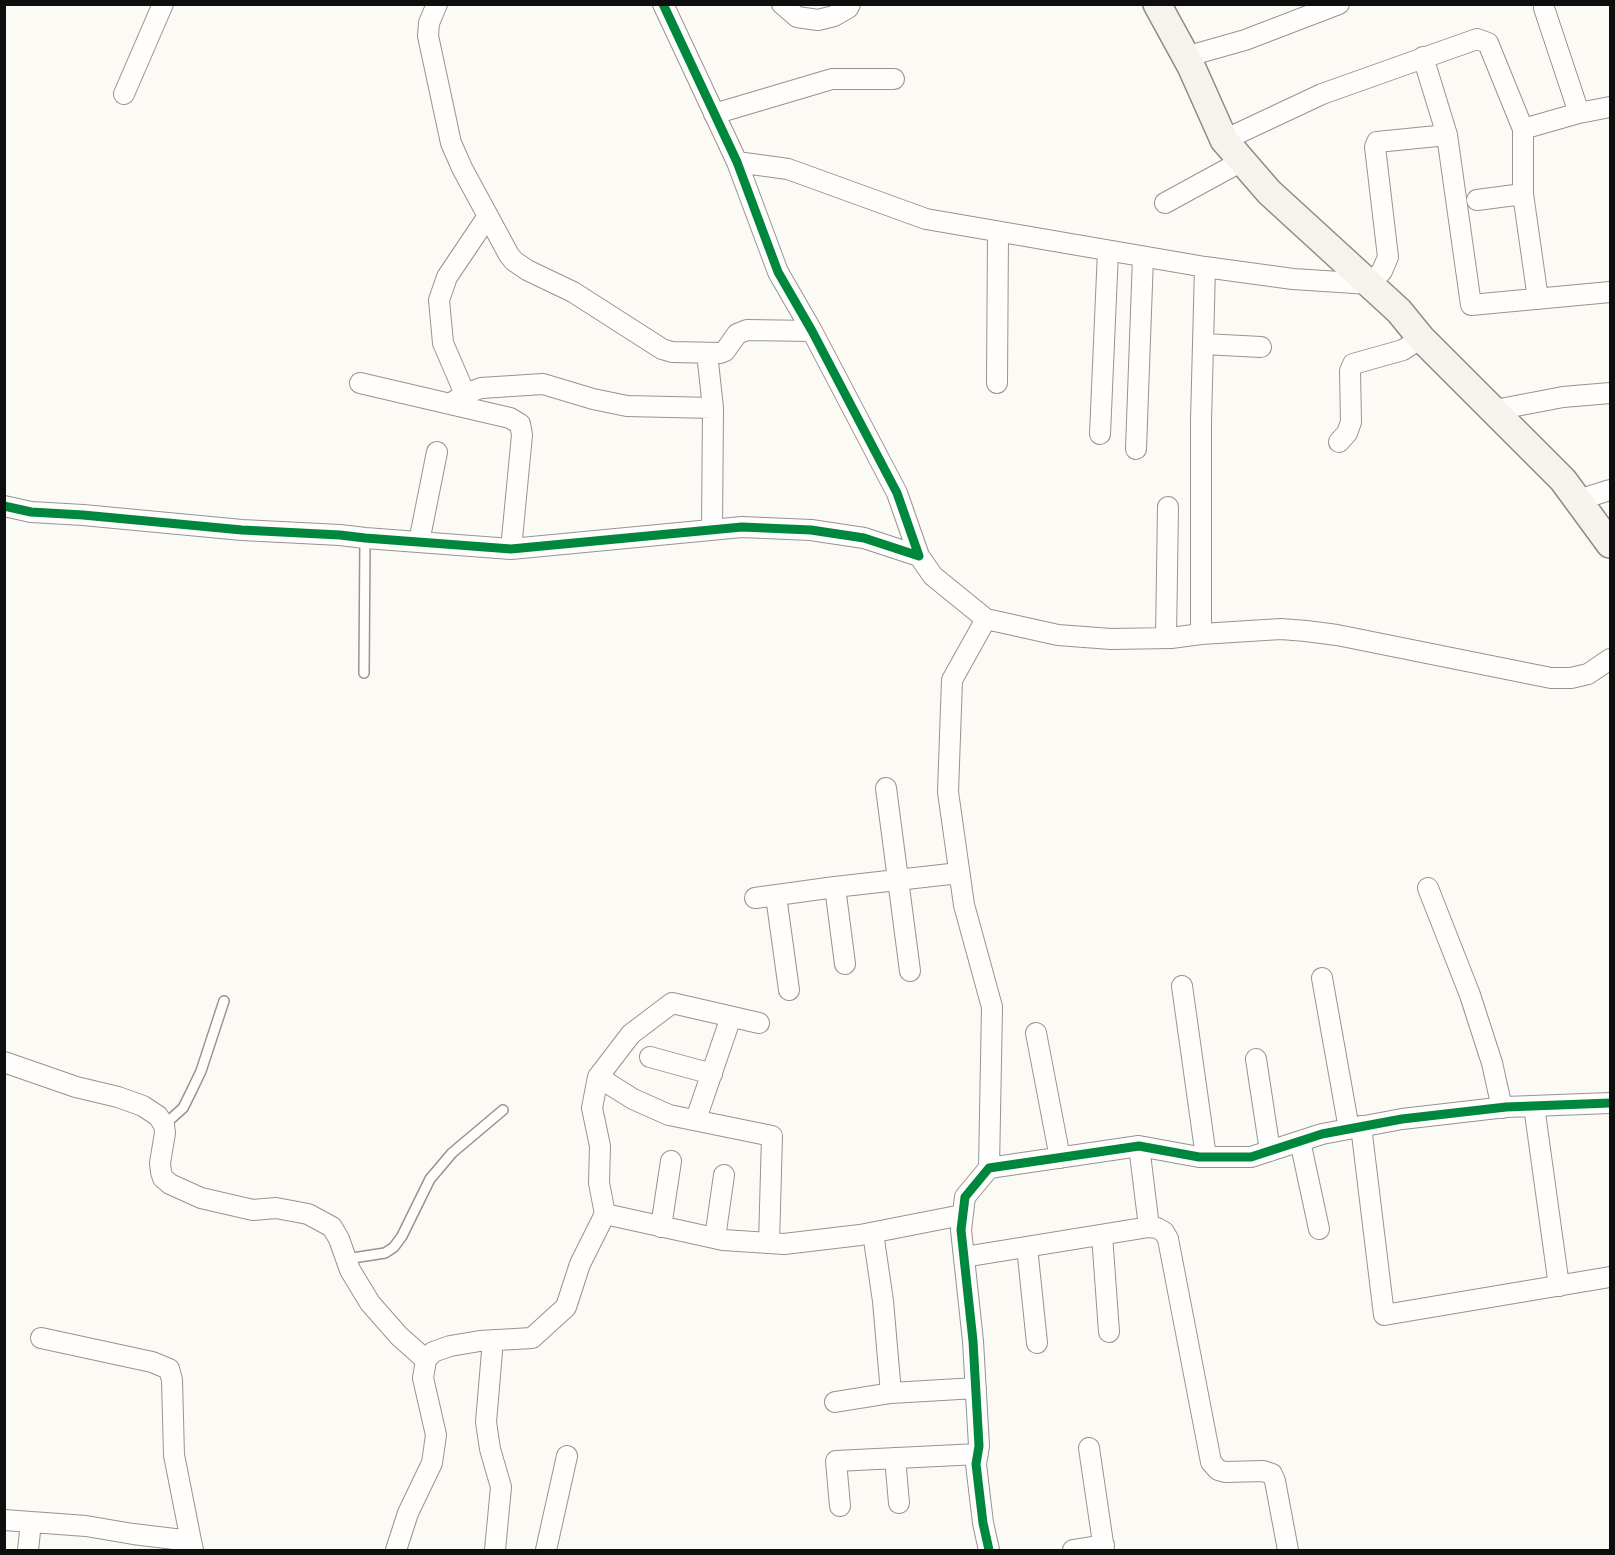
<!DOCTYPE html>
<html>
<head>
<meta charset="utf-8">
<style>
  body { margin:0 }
  #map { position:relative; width:1615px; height:1555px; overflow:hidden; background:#fcfaf4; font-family:"Libre Baskerville",serif }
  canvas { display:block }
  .frame { position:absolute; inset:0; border:6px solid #0e0e0e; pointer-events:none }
</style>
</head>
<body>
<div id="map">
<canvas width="1615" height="1555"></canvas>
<div class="frame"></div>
</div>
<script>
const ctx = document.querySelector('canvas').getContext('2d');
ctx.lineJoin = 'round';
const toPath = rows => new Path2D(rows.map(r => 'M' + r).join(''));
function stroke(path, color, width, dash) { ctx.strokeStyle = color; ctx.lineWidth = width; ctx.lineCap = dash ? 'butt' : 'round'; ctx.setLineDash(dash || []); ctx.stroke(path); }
const lane = toPath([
  [364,673,365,538],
  [164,1125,183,1108,191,1092,201,1071,224,1001],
  [346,1259,385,1253,394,1247,402,1236,430,1179,452,1153,503,1110]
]);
const street = toPath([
  [437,4,429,23,428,36,451,143,462,168,509,255,514,261,527,270,573,292,662,349,672,352,720,353,725,351,737,334,747,330,812,331],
  [782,4,797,17,818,20,834,16,848,8,850,4],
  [1544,8,1579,113],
  [1185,57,1245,40,1339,4],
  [1423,57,1447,135,1471,305,1610,292],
  [124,94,163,4],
  [714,114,832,79,894,79],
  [1523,129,1523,194,1538,299],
  [1224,140,1322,94,1477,39,1488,43,1523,129,1579,113,1610,107],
  [737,162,788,169,926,219,1205,267,1293,279,1370,284,1382,271,1388,257,1375,147,1377,142,1447,135],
  [1477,200,1523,194],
  [1165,203,1242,161],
  [1204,344,1261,347],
  [707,353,713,408,712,530],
  [360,383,510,418,520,424,522,435,511,549],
  [997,383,998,233],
  [465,394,443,343,439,300,447,277,488,216],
  [450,404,465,394,481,388,543,384,593,399,627,406,713,408],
  [1495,410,1563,397,1610,393],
  [1100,434,1108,251],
  [1339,442,1347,433,1351,422,1350,371,1353,364,1403,350,1421,338],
  [1136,449,1143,257],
  [1578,500,1610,490],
  [4,506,31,512,83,515,242,530,340,535,365,538,511,549,742,527,811,530,864,538,919,556,897,493,812,331,778,272,737,162,663,4],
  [419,542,437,452],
  [919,556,933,576,986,619,952,680,948,792,964,905,992,1007,989,1168],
  [986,619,1058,635,1111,639,1171,638,1201,634,1281,629,1306,631,1337,635,1551,678,1571,678,1588,674,1610,659],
  [1201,634,1201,421,1205,267],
  [1166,638,1168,507],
  [886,788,910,971],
  [1428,888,1470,995,1492,1063,1502,1108],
  [776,896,789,990],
  [755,898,835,887],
  [845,964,835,887,959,873],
  [1322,978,1349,1129],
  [1182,986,1206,1157],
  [1036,1033,1060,1158],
  [650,1057,712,1074],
  [1256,1059,1270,1151],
  [4,1062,76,1087,118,1097,143,1106,158,1116,164,1125,165,1133,160,1163,161,1172,163,1178,170,1184,201,1198,253,1210,276,1208,308,1214,332,1227,339,1239,350,1270,370,1303,399,1336,426,1360],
  [598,1077,631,1034,672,1003,759,1023],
  [1534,1106,1559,1286],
  [696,1119,731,1017],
  [1361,1126,1384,1315,1610,1277],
  [1300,1141,1319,1229],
  [1139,1146,1149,1227],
  [605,1214,599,1183,600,1146,592,1108,598,1077,633,1099,669,1115,772,1136,769,1243],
  [661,1227,671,1161],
  [873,1233,883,1301,891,1393],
  [1102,1235,1109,1332],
  [715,1238,724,1175],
  [1027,1247,1037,1343],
  [964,1257,1149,1227,1157,1228,1164,1232,1168,1239,1211,1462,1218,1470,1225,1472,1263,1471,1272,1474,1275,1481,1288,1550],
  [41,1338,152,1362,169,1369,172,1380,174,1455,191,1541],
  [493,1340,486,1422,490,1449,501,1487,495,1550],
  [835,1402,891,1393,976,1388],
  [1089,1448,1104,1550],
  [895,1458,899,1503],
  [840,1506,836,1461,978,1454],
  [4,1520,86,1526,133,1534,191,1541,193,1550],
  [28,1550,31,1522],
  [396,1550,408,1513,432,1463,436,1435,423,1378,426,1360,433,1352,450,1346,480,1341,532,1338,566,1307,580,1264,605,1214,723,1240,784,1244,860,1235,962,1215],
  [546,1550,567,1456],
  [989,1550,983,1523,976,1464,979,1446,973,1341,961,1230,965,1197,989,1168,1139,1146,1199,1157,1251,1157,1322,1134,1402,1119,1506,1107,1610,1103],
  [1073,1550,1104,1545]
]);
const secondary = toPath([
  [1157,4,1191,66,1224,140,1269,192,1399,311,1421,338,1563,480,1610,544]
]);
const cycleway = toPath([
  [4,506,31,512,83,515,242,530,340,535,365,538,511,549,742,527,811,530,864,538,919,556,897,493,812,331,778,272,737,162,663,4],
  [989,1550,983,1523,976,1464,979,1446,973,1341,961,1230,965,1197,989,1168,1139,1146,1199,1157,1251,1157,1322,1134,1402,1119,1506,1107,1610,1103]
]);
stroke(lane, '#959492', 12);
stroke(street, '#959492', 22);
stroke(secondary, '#8c8b88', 30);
stroke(lane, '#fffefd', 9);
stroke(street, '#fffefd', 20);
stroke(secondary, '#f5f3eb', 27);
stroke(cycleway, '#00873e', 9);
</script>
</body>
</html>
